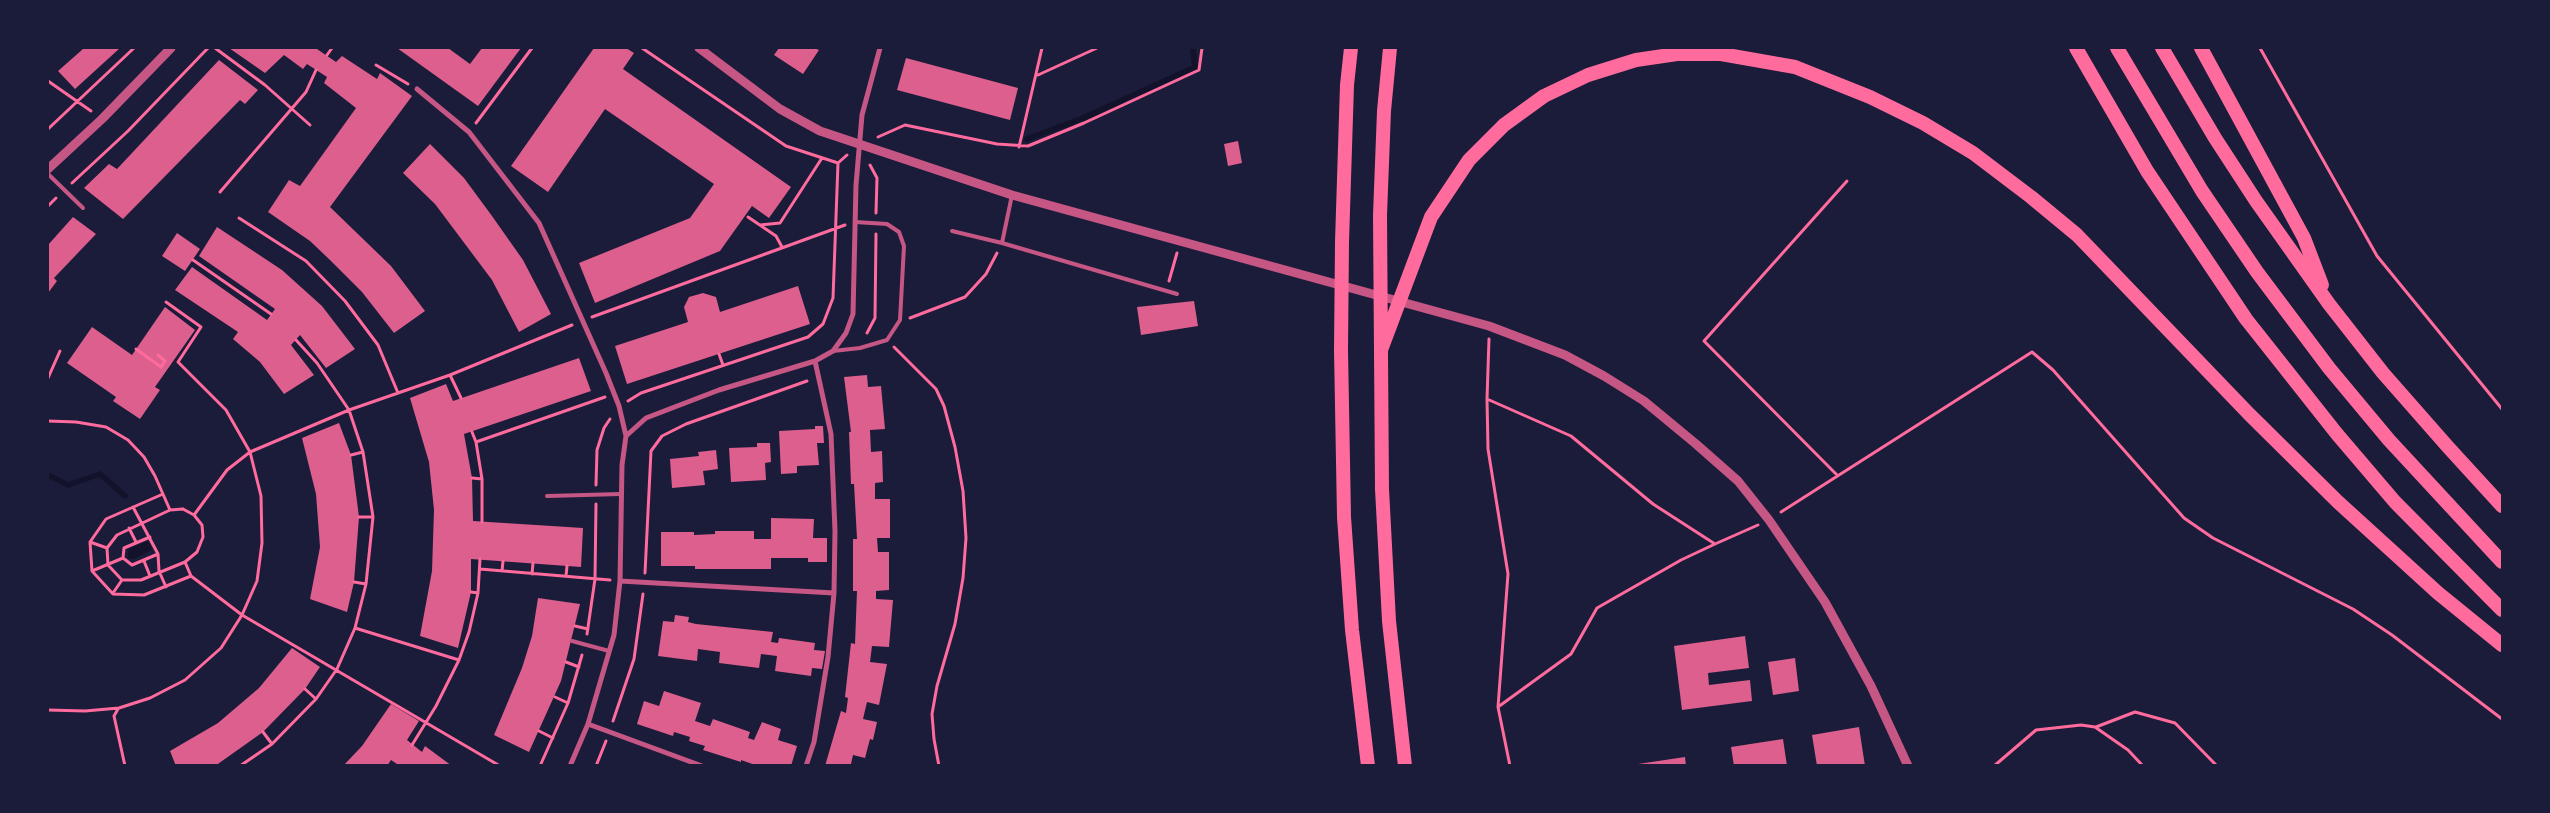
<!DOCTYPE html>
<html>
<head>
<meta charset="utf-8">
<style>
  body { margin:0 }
  #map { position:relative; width:2550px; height:813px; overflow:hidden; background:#1b1b3a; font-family:Roboto,sans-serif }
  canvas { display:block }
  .frame { position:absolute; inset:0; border:49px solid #1b1b3a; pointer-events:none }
</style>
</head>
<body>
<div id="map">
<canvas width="2550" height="813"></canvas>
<div class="frame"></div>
</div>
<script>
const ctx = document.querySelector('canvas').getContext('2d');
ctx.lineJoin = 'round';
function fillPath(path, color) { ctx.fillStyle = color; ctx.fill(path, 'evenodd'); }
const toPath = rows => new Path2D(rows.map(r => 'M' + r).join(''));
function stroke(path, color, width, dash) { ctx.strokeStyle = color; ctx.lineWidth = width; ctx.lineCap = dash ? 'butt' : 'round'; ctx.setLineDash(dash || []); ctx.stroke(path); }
const water = toPath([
  [148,541,152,550,133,559,128,558,129,549]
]);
const stream = toPath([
  [1027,139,1083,118,1195,67,1193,48],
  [48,475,68,485,100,474,125,496]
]);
const building = toPath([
  [82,48,120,48,75,89,58,71,83,49],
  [229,48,318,48,317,49,336,62,342,56,377,79,380,73,412,96,330,207,391,266,425,311,394,333,362,292,330,260,310,241,268,212,289,180,300,186,356,108,324,83,327,77,307,64,303,69,284,55,265,73],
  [397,48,448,48,470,64,482,48,521,48,478,106],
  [594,48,626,48,634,53,623,69,791,187,769,218,752,206,720,251,595,303,579,263,690,218,714,184,605,109,548,192,511,166],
  [779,48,814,48,819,50,803,74,774,55],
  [906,58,1018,88,1010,120,897,90],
  [219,60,258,90,245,104,240,100,123,219,84,188,109,164,117,169],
  [1238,141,1242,163,1228,166,1224,144],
  [430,144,464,178,492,216,523,260,551,314,519,332,492,280,435,204,403,173],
  [73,217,96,234,54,278,57,281,48,293,48,245],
  [217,227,282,270,322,306,355,349,326,368,300,335,291,345,314,375,284,394,260,362,233,339,238,332,175,290,192,267,267,320,275,309,199,256],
  [177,233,200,249,185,271,162,256],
  [798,286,810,324,627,384,615,346,688,322,684,307,689,297,703,293,716,297,720,312],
  [1194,301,1198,326,1141,335,1137,307],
  [165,307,195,330,155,387,160,390,140,419,113,401,116,397,67,363,92,327,132,355],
  [579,358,591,391,464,434,472,478,473,521,583,528,581,567,471,559,471,592,458,648,420,636,432,571,434,510,429,462,410,398,446,384,453,401],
  [867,375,868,387,881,386,885,429,870,430,871,452,882,451,883,482,875,483,875,499,890,499,890,538,877,538,878,552,889,552,889,590,876,591,876,599,893,600,889,647,872,646,870,662,887,664,879,705,867,702,863,719,877,722,873,740,870,739,865,758,853,755,851,764,854,766,825,766,841,711,846,713,848,698,845,697,851,643,855,644,857,591,853,591,853,539,857,539,854,484,851,484,849,432,851,432,844,377],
  [339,423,351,455,359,517,354,582,347,612,310,599,320,547,316,494,302,438],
  [815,426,823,426,824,443,817,443,819,465,797,466,797,473,781,474,779,431,815,429],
  [757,443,770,443,771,462,765,463,766,480,731,482,729,448,757,447],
  [716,450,718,469,703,471,705,485,672,488,670,459,699,456,698,452],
  [771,518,814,519,813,538,827,538,827,562,808,562,808,558,771,558,771,569,695,569,695,566,661,566,661,532,694,532,694,535,715,534,715,531,754,531,754,539,771,539],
  [538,598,580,604,561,681,529,752,494,735,522,668,532,636],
  [675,615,689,617,688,622,696,624,773,632,771,642,778,643,779,638,815,643,814,650,825,651,822,669,812,668,811,676,775,671,777,656,761,654,759,668,719,663,720,652,698,649,697,661,658,656,663,621,674,622],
  [1745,636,1749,668,1708,673,1709,685,1750,680,1752,701,1682,710,1674,646],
  [292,648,320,667,305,689,263,732,215,766,176,766,170,751,218,723,259,688],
  [1795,658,1799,691,1773,695,1768,662],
  [664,691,701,703,695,721,710,726,713,719,750,732,748,738,754,740,762,722,781,729,778,740,797,746,791,766,758,766,741,760,741,762,703,750,705,746,689,741,690,737,674,732,673,736,637,724,644,701,659,706],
  [391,704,419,721,407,740,422,752,425,746,452,766,400,766,391,760,387,766,343,766,362,746],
  [1859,727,1865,766,1817,766,1812,735],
  [1783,739,1787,766,1734,766,1731,747],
  [1685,757,1686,766,1638,766,1638,764]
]);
const path = toPath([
  [215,48,265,85,310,125],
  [642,48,786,146,838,163],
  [2260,48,2377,256,2502,409],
  [327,55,332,48],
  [376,65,408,84],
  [1038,75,1097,48],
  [48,81,91,111],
  [476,123,532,48],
  [48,129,134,48],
  [878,137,905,125,997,144,1028,146,1084,123,1199,70,1202,48],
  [1019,147,1042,48],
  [870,165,877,178,876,213],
  [72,183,128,131,208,48],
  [220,192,306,92,316,70],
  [48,206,56,198],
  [748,217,776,236,782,247],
  [239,218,306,261,345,301,378,345,398,393],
  [760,225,780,223,822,158],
  [193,260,271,314],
  [1169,281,1177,253],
  [592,317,845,225],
  [910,318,965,297,986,274,997,253],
  [867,333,875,318,876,234],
  [1489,339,1487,399,1571,436,1653,504,1715,544,1758,525],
  [894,347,936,389,944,406,955,447,963,491,966,538,963,578,955,624,937,686,932,714,934,739,939,766],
  [136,349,161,367,165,361,158,355],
  [719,354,723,365],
  [450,375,461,398],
  [48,378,60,351],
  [1487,399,1488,449,1508,574,1498,707,1510,766],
  [628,401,641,393,808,337,823,324,833,298,838,163,847,155],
  [48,421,76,422,106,427,128,440,144,457,155,476,170,510],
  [472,432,476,442],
  [351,455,363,452],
  [1837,475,1704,341,1847,181],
  [472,478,482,479],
  [596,485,597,450,604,428,610,419],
  [163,494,106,519,90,542,92,571,113,594,144,595,191,576],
  [133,507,158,554,159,571,166,587],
  [183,509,194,515,202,525,203,537,197,552,185,562,141,580,122,580,108,565,107,548,117,535,170,510,183,509],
  [1781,512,2032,352,2053,370,2184,518,2213,538,2353,609,2392,635,2502,719],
  [194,515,227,470,250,452,349,410,450,375,572,325],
  [359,517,373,517],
  [482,522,482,479,476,442,605,397],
  [129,528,136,542],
  [150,537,124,548,123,558,132,565,158,554],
  [90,542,107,548],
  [144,561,150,576],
  [185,562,191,576,242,615,500,766],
  [480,569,610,580],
  [92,571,123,558],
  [502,571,503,561],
  [645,573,651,451,662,436,686,424,807,381],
  [532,574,533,563],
  [566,576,567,566],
  [354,582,366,584],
  [471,592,478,593],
  [113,593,122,580],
  [575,626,588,629],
  [355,628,459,660,436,706,412,745],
  [587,634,595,579,596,504],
  [459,660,469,632,478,593,480,559],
  [566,662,579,667],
  [305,689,316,699],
  [555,697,568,703],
  [1498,707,1571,654,1597,608,1681,560,1715,544],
  [118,709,114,716,125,766],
  [48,710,85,711,119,708,150,698,185,680,221,648,242,615,257,581,262,543,261,496,250,452,226,410,178,362,201,327,166,302],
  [613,721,634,659,643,594],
  [2096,727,2135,712,2175,723,2217,766],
  [539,731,553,738],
  [263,732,272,744],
  [240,766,272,744,316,699,337,669,355,628,366,584,373,517,363,452,349,410,317,363,296,340],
  [398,766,399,765],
  [540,766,568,703,582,655],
  [596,766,606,741],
  [1994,766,2036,730,2081,725,2095,727,2128,750,2143,766]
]);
const service = toPath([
  [48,174,83,208],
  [952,231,1002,243,1177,294],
  [1002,243,1012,195],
  [833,351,860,348,887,340,900,320,904,246,899,232,887,224,855,222],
  [547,496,621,494],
  [572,641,609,651]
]);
const minor = toPath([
  [417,89,469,132,539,223,606,373,619,406,626,436],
  [620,581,834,593],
  [588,724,702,766],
  [570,766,588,724,614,635,620,581,622,465,626,436,646,418,719,390,815,361,833,351,846,333,853,314,856,185,862,115,880,48],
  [806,766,814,742,828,657,834,593,835,531,831,434,815,361]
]);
const tertiary = toPath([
  [699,48,780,109,820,131,1012,195,1489,326,1565,355,1604,376,1644,401,1696,444,1738,481,1769,520,1825,602,1871,686,1908,766],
  [48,169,102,119,171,48]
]);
const motorway = toPath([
  [1351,48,1347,85,1342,242,1341,350,1344,517,1352,630,1368,766],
  [1390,48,1384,111,1380,215,1382,489,1389,621,1405,766],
  [2076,48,2147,171,2246,319,2337,434,2395,502,2502,610],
  [2117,48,2202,191,2257,272,2329,368,2389,440,2502,562],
  [2162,48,2215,138,2256,201,2329,304,2383,373,2448,447,2502,506],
  [2201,48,2304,238,2322,285],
  [1381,350,1431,217,1469,160,1504,125,1544,96,1588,75,1636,60,1677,54,1721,54,1795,67,1870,97,1923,123,1973,153,2031,197,2077,235,2249,414,2338,502,2438,593,2502,645]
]);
fillPath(water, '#12122b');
stroke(stream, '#12122b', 5.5);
fillPath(building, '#dd5f8e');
stroke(path, '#ff6b9d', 3);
stroke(service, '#c65784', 4);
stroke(minor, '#c65784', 5);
stroke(tertiary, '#c65784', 9);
stroke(motorway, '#ff6b9d', 14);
</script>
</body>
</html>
